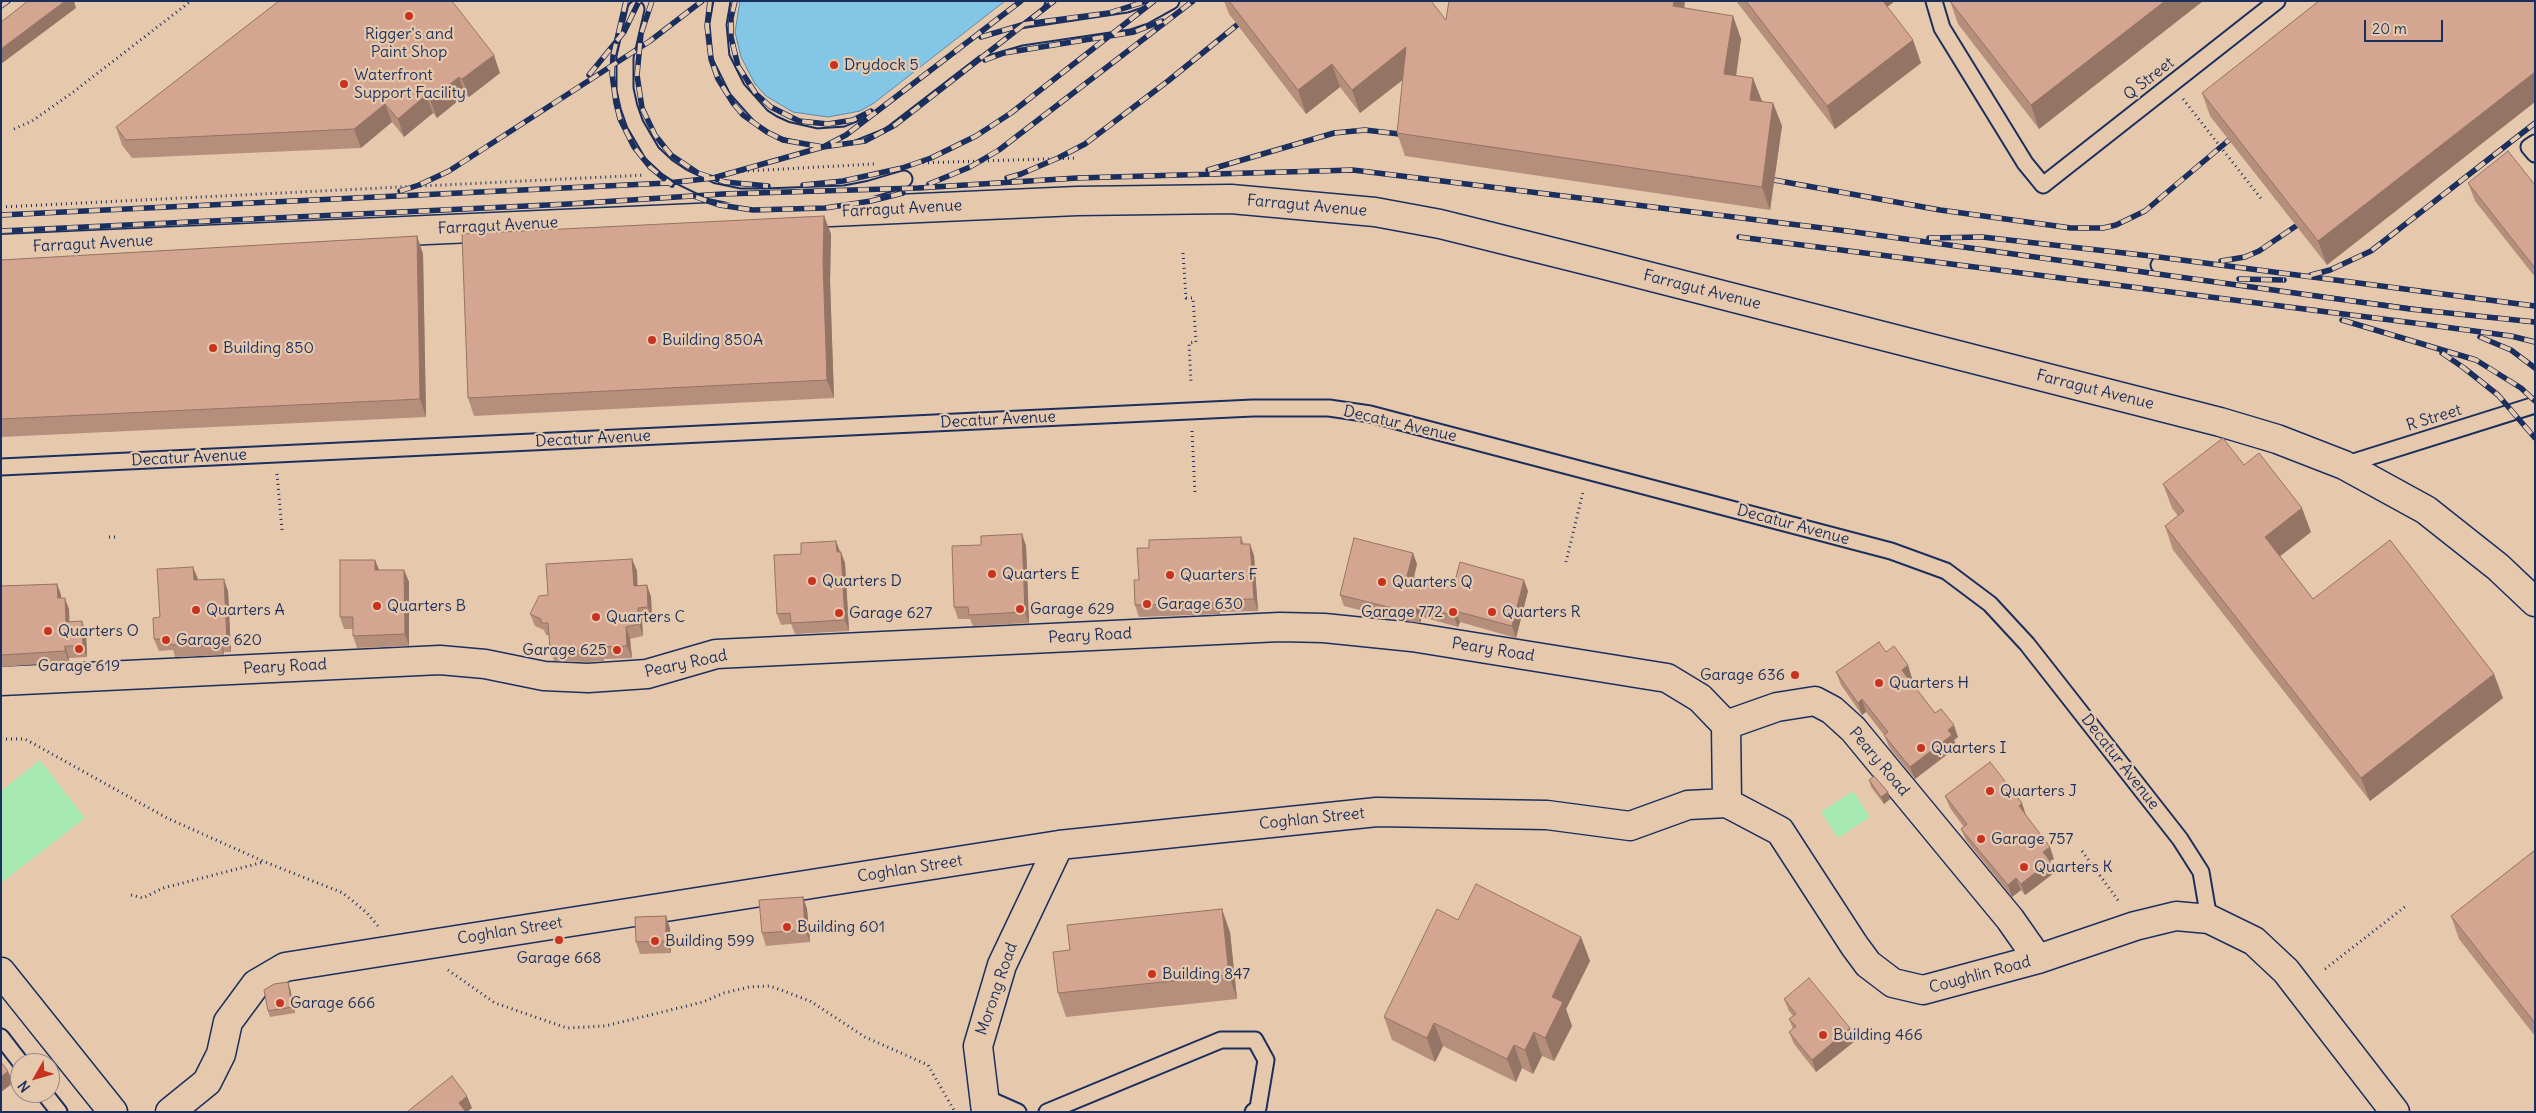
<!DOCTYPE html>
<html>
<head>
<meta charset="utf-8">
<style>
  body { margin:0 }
  #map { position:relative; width:2536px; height:1113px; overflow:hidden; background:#e6c9ad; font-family:Delius,sans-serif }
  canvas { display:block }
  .frame { position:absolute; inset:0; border:2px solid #1b2f5e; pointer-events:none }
  .north { position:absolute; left:10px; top:1053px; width:50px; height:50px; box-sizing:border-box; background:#e6c9ad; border:1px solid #958b8d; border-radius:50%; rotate:232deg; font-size:14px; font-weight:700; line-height:20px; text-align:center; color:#1b2f5e }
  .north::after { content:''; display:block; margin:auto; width:18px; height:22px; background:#c8321e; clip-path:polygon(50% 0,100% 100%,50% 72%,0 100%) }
  .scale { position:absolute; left:2364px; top:20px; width:79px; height:22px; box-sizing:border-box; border:2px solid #1b2f5e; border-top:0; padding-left:6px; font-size:15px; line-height:18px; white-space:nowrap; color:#1b2f5e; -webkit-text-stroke:4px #e6c9ad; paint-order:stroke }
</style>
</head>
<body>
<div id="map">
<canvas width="2536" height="1113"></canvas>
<div class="frame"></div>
<div class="north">N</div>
<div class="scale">20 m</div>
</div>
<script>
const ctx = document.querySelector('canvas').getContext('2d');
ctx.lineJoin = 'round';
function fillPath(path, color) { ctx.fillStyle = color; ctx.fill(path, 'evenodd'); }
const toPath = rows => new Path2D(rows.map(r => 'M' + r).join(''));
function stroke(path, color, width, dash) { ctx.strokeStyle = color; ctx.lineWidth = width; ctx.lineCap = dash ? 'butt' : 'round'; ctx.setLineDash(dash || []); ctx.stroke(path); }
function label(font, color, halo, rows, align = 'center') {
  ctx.font = font + ' Delius,sans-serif'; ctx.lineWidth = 4.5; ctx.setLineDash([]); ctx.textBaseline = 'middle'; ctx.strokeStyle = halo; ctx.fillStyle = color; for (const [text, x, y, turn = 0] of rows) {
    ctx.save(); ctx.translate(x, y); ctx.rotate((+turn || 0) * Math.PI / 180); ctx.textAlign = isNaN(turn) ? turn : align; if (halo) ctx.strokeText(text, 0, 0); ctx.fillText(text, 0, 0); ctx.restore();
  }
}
const green = toPath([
  [40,760,85,818,1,883,1,791],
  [1853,791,1870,817,1838,838,1821,812]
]);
const water = toPath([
  [740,1,1005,1,874,103,860,111,828,117,793,112,766,96,755,84,741,57,735,32,740,1]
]);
const path = toPath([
  [2183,99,2263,201],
  [14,129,32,121,72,93,191,1],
  [918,163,1077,158],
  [728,172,874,164],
  [1,207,644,175],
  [1183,253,1186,298,1193,298,1196,342,1189,343,1191,382],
  [1192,431,1195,493],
  [277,474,282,530],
  [109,537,117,537],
  [1566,562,1583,492],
  [1,739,25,739,167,818,265,862,343,893,367,913,378,926],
  [2082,851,2120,903],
  [131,895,143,898,163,888,264,862],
  [2325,969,2406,906],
  [448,970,495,1003,567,1028,605,1026,703,1002,724,993,749,987,770,986,810,1001,865,1037,928,1065,955,1112]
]);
const lane = toPath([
  [722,1,718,24,721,57,737,89,762,117,773,124,786,130,817,137,846,135,881,121,1037,1],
  [1934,1,1942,28,2025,163,2043,185,2277,1],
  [636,9,625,57,625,89,629,107,635,124,652,153,667,167,682,177,711,191,740,197,765,197,844,194,870,189,904,179],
  [983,48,1021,37,1129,21,1144,16,1171,1],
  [2535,143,2529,147,2535,154],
  [2159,265,2535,315],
  [2344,465,2535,405],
  [1,467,1253,408,1329,408,1370,414,1891,551,1946,571,1990,604,2027,644,2180,839,2201,872,2209,919],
  [1,1037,21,1063],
  [44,1093,59,1112],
  [984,1097,1018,1112],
  [1047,1112,1221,1040,1255,1040,1266,1060,1258,1108,1253,1112]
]);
const street = toPath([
  [1,249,1077,201,1231,199,1375,212,1440,224,1597,263,2220,422,2277,439,2344,465,2426,510,2498,567,2535,602],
  [1,681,440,660,485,664,544,676,588,678,647,674,716,654,1280,627,1324,628,1412,637,1667,678,1700,698,1726,725,1777,707,1815,701,1832,710,1853,729,2010,919,2038,959],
  [1726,725,1727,803,1780,831,1854,945,1868,964,1893,983,1923,990,2038,959,2135,926,2176,916,2209,919,2254,941,2286,971,2395,1112],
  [1,972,113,1112],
  [170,1112,207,1082,221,1054,228,1022,256,984,285,967,1059,845,1377,812,1547,815,1630,826,1688,805,1727,803],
  [986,1112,978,1046,1002,965,1059,845]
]);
const rail = toPath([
  [626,1,613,56,612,74,616,103,620,119,634,147,650,167,672,185],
  [652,1,641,34,637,75,642,108,655,135,671,155,698,173,725,182,768,186],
  [710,1,707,26,711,59,718,79,733,103,743,115,767,132,783,140,823,147,865,141,895,125,1054,1],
  [735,1,731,18,731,37,738,66,756,94,771,107,799,121,828,124,853,120,871,111],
  [1,6,8,1],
  [981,37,1025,24,1109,13,1147,1],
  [985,60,1004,53,1134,32,1162,21],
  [589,75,624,32,639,1],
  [1208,170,1334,133,1365,130,1408,135],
  [1007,178,1021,174,1058,158,1085,144,1168,81,1237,25],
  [1774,180,1940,210,2071,228,2103,228,2116,225,2145,211,2229,140],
  [929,184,970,167,999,150,1193,1],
  [803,185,843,181,902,168,931,158,976,136,1011,113,1154,1],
  [400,191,419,185,449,171,650,41,702,1],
  [696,197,719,205,753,210,825,208,871,201,903,193],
  [1,215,668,183,713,178,823,147,846,135,1021,1],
  [1,231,569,204,723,194,918,188,1077,178,1353,170,1855,232,2410,309,2535,322],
  [1739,237,2430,325,2511,336,2535,342],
  [1929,238,1982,237,2151,256,2535,306],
  [2221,261,2245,257,2259,251,2296,226],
  [2311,275,2330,270,2371,251,2535,123],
  [2239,279,2284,280],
  [2342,320,2476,360,2521,388,2535,401],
  [2480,337,2511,350,2535,368],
  [2442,353,2464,368,2498,395,2535,438]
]);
const wall = toPath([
  [279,1,500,73,469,97,465,95,437,118,433,113,404,137,392,122,361,148,132,158,122,145,116,127],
  [1224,1,1431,1,1446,20,1684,8,1733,16,1741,39,1736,76,1762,102,1773,103,1782,126,1770,210,1405,156,1397,133,1403,80,1360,113,1340,87,1306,114,1229,14],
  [1736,1,1895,1,1887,7,1913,40,1921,63,1835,129],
  [1950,1,2203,1,2039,129,1958,24],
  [2319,1,2327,265,2210,116,2202,93],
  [2468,183,2535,185,2535,277,2475,201],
  [824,216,831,234,830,281,834,398,474,416,468,398],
  [417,236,423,254,426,417,1,437,1,260],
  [2244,465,2311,532,2280,556,2313,599,2503,698,2370,801,2173,550,2165,526,2178,516,2172,508,2163,484],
  [1022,534,1026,546,1029,623,973,626,970,619,958,619,954,607],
  [1241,537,1244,544,1250,544,1254,556,1258,611,1220,612,1220,614,1139,617,1135,605,1139,580,1149,548],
  [836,541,845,563,849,631,795,634,791,624,781,625,777,614,801,554],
  [632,559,637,571,637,585,647,585,651,597,652,619,642,620,643,636,630,639,632,658,604,659,604,661,588,662,554,661,550,649,549,635,546,635,544,630,535,626,530,614,548,595],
  [1417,564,1414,578,1453,588,1528,591,1516,638,1460,622,1458,627,1422,617,1420,623,1400,620,1344,606,1340,595],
  [379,570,404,570,409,582,409,646,357,648,353,636,353,629,344,629,340,617],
  [198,579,198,580,228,591,231,652,224,652,224,655,175,657,173,650,159,651,154,639,160,617],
  [57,584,61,595,61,598,69,609,69,621,86,632,87,657,69,658,69,662,1,667,1,586],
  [1886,652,1912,678,1910,680,1935,713,1958,737,1954,740,1957,747,1915,779,1889,747,1884,735,1866,712,1862,715,1841,685,1836,672],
  [1869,780,1888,792,1890,799,1884,804,1871,787],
  [1945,796,2026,815,2054,859,2050,861,2054,873,2025,895,2021,890,2012,897,1966,840,1961,829,1964,827,1950,808],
  [2535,850,2535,1036,2459,939,2451,916],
  [803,897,807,909,810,942,766,946,762,933],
  [666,916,670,929,671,953,640,954,636,942],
  [1458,920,1581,937,1590,961,1566,1009,1572,1026,1554,1061,1542,1056,1533,1074,1522,1068,1516,1082,1443,1046,1435,1062,1392,1040,1384,1017],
  [1230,932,1237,999,1066,1017,1058,993],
  [290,988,295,1013,270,1017,268,1011],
  [1784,999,1855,1041,1816,1072,1794,1044,1789,1032,1793,1029,1789,1019,1793,1016,1789,1011]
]);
const shadedWall = toPath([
  [65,1,74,1,76,8,1,64,1,49],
  [1674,1,1685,1,1682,29,1673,6],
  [1878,1,1895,1,1881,12],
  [2165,1,2203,1,2039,129,2031,105],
  [1733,16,1741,39,1733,97,1724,74],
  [1913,40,1921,63,1835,129,1827,106],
  [1406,47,1415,70,1360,113,1352,90],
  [494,55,500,73,469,97,462,79],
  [1332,64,1340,87,1306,114,1298,90],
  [2535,72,2535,102,2327,265,2318,241],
  [459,77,465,95,437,118,430,100],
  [1753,78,1762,101,1750,100],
  [426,95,433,113,404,137,398,119],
  [1773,103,1782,126,1770,210,1762,187],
  [385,104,392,122,361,148,354,129],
  [824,216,831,234,830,281,834,398,827,380,823,263],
  [417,236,423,254,426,417,420,399],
  [2302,508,2311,532,2274,561,2265,537],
  [1022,534,1026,546,1029,623,1025,612],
  [836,541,840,553,837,552],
  [1250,544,1254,556,1258,611,1254,599],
  [841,552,845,563,849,631,845,620],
  [1413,553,1417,564,1411,588,1407,576],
  [632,559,637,571,638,597,634,586],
  [375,560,380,572,375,570],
  [193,567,198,579,198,592,194,580],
  [404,570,409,582,409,646,405,634],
  [224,579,228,591,231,652,227,640],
  [1524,580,1528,591,1516,638,1512,626],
  [57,584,61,595,62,609,58,598],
  [647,585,651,597,652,619,648,607],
  [65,598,69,609,70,633,66,622],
  [1216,600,1220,612,1220,614,1216,603],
  [1418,605,1422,617,1420,623,1416,611],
  [638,608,642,620,643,636,639,624],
  [1455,611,1460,622,1458,627,1454,616],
  [82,621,86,632,87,657,83,646],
  [626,627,630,639,632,658,627,646],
  [220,640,224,652,224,655,220,643],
  [65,646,69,658,69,662,65,651],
  [1908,665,1912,678,1907,682,1902,670],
  [2494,674,2503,698,2370,801,2361,778],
  [1862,699,1866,712,1862,715,1858,703],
  [1954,725,1958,737,1954,740,1957,747,1915,779,1910,767,1948,730],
  [1888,792,1890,799,1884,804,1881,797],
  [2022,803,2026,815,2019,806],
  [2050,847,2054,859,2050,861,2054,873,2025,895,2021,884,2043,852],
  [2016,878,2021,890,2012,897,2008,885],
  [803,897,807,909,810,942,805,930],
  [1222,909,1230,932,1237,999,1229,975],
  [666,916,670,929,671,953,666,941],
  [1581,937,1590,961,1566,1009,1572,1026,1554,1061,1545,1038,1552,997],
  [288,982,290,988,295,1013,292,1007],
  [1434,1023,1443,1046,1435,1062,1427,1038],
  [1850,1028,1855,1041,1816,1072,1812,1060],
  [1534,1032,1542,1056,1533,1074,1525,1050],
  [1514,1045,1522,1068,1516,1082,1507,1059],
  [8,1071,13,1083,1,1092,1,1077],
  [467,1096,472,1108,467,1112,462,1112,459,1103]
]);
const building = toPath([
  [28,1,65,1,1,49,1,22,28,1],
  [279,1,452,1,494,55,462,79,459,77,430,100,426,95,398,119,385,104,354,129,126,140,116,127,279,1],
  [1229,1,1431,1,1446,20,1449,1,1674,1,1673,6,1733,16,1724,74,1753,78,1750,100,1773,103,1762,187,1397,133,1406,47,1352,90,1332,64,1298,90,1229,1],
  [1746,1,1883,1,1913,40,1827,106,1746,1],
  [1950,1,2165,1,2031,105,1950,1],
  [2319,1,2535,1,2535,72,2318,241,2202,93,2319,1],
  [2508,151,2535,185,2535,268,2468,183,2508,151],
  [824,216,823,263,827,380,468,398,462,234,824,216],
  [417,236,420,399,1,419,1,260,417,236],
  [2223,438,2244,465,2259,453,2302,508,2265,537,2313,599,2390,540,2494,674,2361,778,2165,526,2184,511,2163,484,2223,438],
  [1022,534,1025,612,969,615,968,607,954,607,952,546,981,545,981,536,1022,534],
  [1241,537,1241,544,1250,544,1254,599,1216,600,1216,603,1135,605,1134,580,1139,580,1137,548,1149,548,1149,540,1241,537],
  [1354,538,1413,553,1407,576,1453,588,1460,562,1524,580,1512,626,1455,611,1454,616,1418,605,1416,611,1396,609,1340,595,1354,538],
  [836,541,837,552,841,552,845,620,791,623,790,613,777,614,774,555,801,554,801,543,836,541],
  [632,559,634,586,647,585,648,607,638,608,639,624,626,627,627,646,600,647,600,649,583,650,550,649,548,623,541,623,541,619,530,614,539,596,548,595,546,564,632,559],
  [340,560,375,560,375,570,404,570,405,634,353,636,353,617,340,617,340,560],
  [193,567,194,580,224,579,227,640,220,640,220,643,171,645,171,639,154,639,153,618,160,617,157,569,193,567],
  [57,584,58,598,65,598,66,622,82,621,83,646,65,646,65,651,1,655,1,586,57,584],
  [1879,642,1886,652,1894,646,1908,665,1902,670,1904,673,1935,713,1941,709,1954,725,1948,730,1952,735,1910,767,1884,735,1888,732,1862,699,1858,703,1836,672,1879,642],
  [1990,762,2022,803,2019,806,2050,847,2043,852,2050,861,2021,884,2016,878,2008,885,1961,829,1967,824,1945,796,1990,762],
  [1874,776,1888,792,1881,797,1869,780,1874,776],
  [2535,850,2535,1023,2451,916,2535,850],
  [1476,884,1581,937,1552,997,1563,1002,1545,1038,1534,1032,1525,1050,1514,1045,1507,1059,1434,1023,1427,1038,1384,1017,1437,909,1458,920,1476,884],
  [803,897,805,930,762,933,759,900,803,897],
  [1222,909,1229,975,1058,993,1053,952,1070,950,1067,925,1222,909],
  [666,916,666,941,636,942,635,917,666,916],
  [1809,978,1850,1028,1812,1060,1789,1032,1796,1026,1789,1019,1796,1014,1784,999,1809,978],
  [288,982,292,1007,268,1011,264,990,274,984,288,982],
  [1,1062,8,1071,1,1077,1,1062],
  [452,1076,467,1096,459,1103,466,1112,407,1112,452,1076]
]);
const markers = [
  [409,16,5,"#c8321e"],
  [834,65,5,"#c8321e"],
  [344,84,5,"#c8321e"],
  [652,340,5,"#c8321e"],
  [213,348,5,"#c8321e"],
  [992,574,5,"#c8321e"],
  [1170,575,5,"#c8321e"],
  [812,581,5,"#c8321e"],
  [1382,582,5,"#c8321e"],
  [1147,604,5,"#c8321e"],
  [377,606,5,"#c8321e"],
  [1020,609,5,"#c8321e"],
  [196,610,5,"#c8321e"],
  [1453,612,5,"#c8321e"],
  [1492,612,5,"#c8321e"],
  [839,613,5,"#c8321e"],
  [596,617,5,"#c8321e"],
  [48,631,5,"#c8321e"],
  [166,640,5,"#c8321e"],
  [79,649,5,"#c8321e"],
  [617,650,5,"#c8321e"],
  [1795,675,5,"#c8321e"],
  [1879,683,5,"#c8321e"],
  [1921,748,5,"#c8321e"],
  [1990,791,5,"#c8321e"],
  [1981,839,5,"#c8321e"],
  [2024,867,5,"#c8321e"],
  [787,927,5,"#c8321e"],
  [559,940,5,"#c8321e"],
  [655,941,5,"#c8321e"],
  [1152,974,5,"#c8321e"],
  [280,1003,5,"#c8321e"],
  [1823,1035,5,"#c8321e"]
];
const poiNames = [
  ["Rigger's and",409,34,"center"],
  ["Paint Shop",409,52,"center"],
  ["Drydock 5",844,65],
  ["Waterfront",354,75],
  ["Support Facility",354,93],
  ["Building 850A",662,340],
  ["Building 850",223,348],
  ["Quarters E",1002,574],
  ["Quarters F",1180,575],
  ["Quarters D",822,581],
  ["Quarters Q",1392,582],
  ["Garage 630",1157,604],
  ["Quarters B",387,606],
  ["Garage 629",1030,609],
  ["Quarters A",206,610],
  ["Garage 772",1443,612,"right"],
  ["Quarters R",1502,612],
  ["Garage 627",849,613],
  ["Quarters C",606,617],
  ["Quarters O",58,631],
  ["Garage 620",176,640],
  ["Garage 625",607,650,"right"],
  ["Garage 619",79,666,"center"],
  ["Garage 636",1785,675,"right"],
  ["Quarters H",1889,683],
  ["Quarters I",1931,748],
  ["Quarters J",2000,791],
  ["Garage 757",1991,839],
  ["Quarters K",2034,867],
  ["Building 601",797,927],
  ["Building 599",665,941],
  ["Garage 668",559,958,"center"],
  ["Building 847",1162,974],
  ["Garage 666",290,1003],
  ["Building 466",1833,1035]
];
const streetNames = [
  ["Q Street",2149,79,-38],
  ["Farragut Avenue",1307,206,5],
  ["Farragut Avenue",902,209,-3],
  ["Farragut Avenue",498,226,-3],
  ["Farragut Avenue",93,244,-3],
  ["Farragut Avenue",1702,290,14],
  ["Farragut Avenue",2095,390,14],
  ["R Street",2434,418,-17],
  ["Decatur Avenue",998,420,-3],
  ["Decatur Avenue",1400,424,13],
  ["Decatur Avenue",593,439,-3],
  ["Decatur Avenue",189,458,-3],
  ["Decatur Avenue",1793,525,15],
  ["Peary Road",1090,636,-3],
  ["Peary Road",1493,650,9],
  ["Peary Road",686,664,-12],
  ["Peary Road",285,667,-3],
  ["Peary Road",1879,762,50],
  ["Decatur Avenue",2120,762,52],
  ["Coghlan Street",1312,819,-6],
  ["Coghlan Street",910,869,-9],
  ["Coghlan Street",510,931,-9],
  ["Coughlin Road",1980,975,-15],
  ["Morong Road",997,989,-71]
];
fillPath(green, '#a5e8b2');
fillPath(water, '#84c6e5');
stroke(water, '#5a8aaf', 1);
stroke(lane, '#1b2f5e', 19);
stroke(street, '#1b2f5e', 31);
stroke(path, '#1b2f5e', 3, [1, 4]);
stroke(lane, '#e6c9ad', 15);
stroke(street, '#e6c9ad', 28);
stroke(rail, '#1b2f5e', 5.5);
stroke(rail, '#e6c9ad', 4, [11]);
fillPath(wall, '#b68e7c');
fillPath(shadedWall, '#947465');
fillPath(building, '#d4a590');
stroke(building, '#947465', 1);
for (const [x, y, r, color] of markers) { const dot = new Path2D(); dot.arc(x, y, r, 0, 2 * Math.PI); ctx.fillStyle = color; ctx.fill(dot); stroke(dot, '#e6c9ad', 2); }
label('16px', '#1b2f5e', '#e6c9ad', poiNames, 'left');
label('16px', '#1b2f5e', '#e6c9ad', streetNames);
</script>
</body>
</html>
